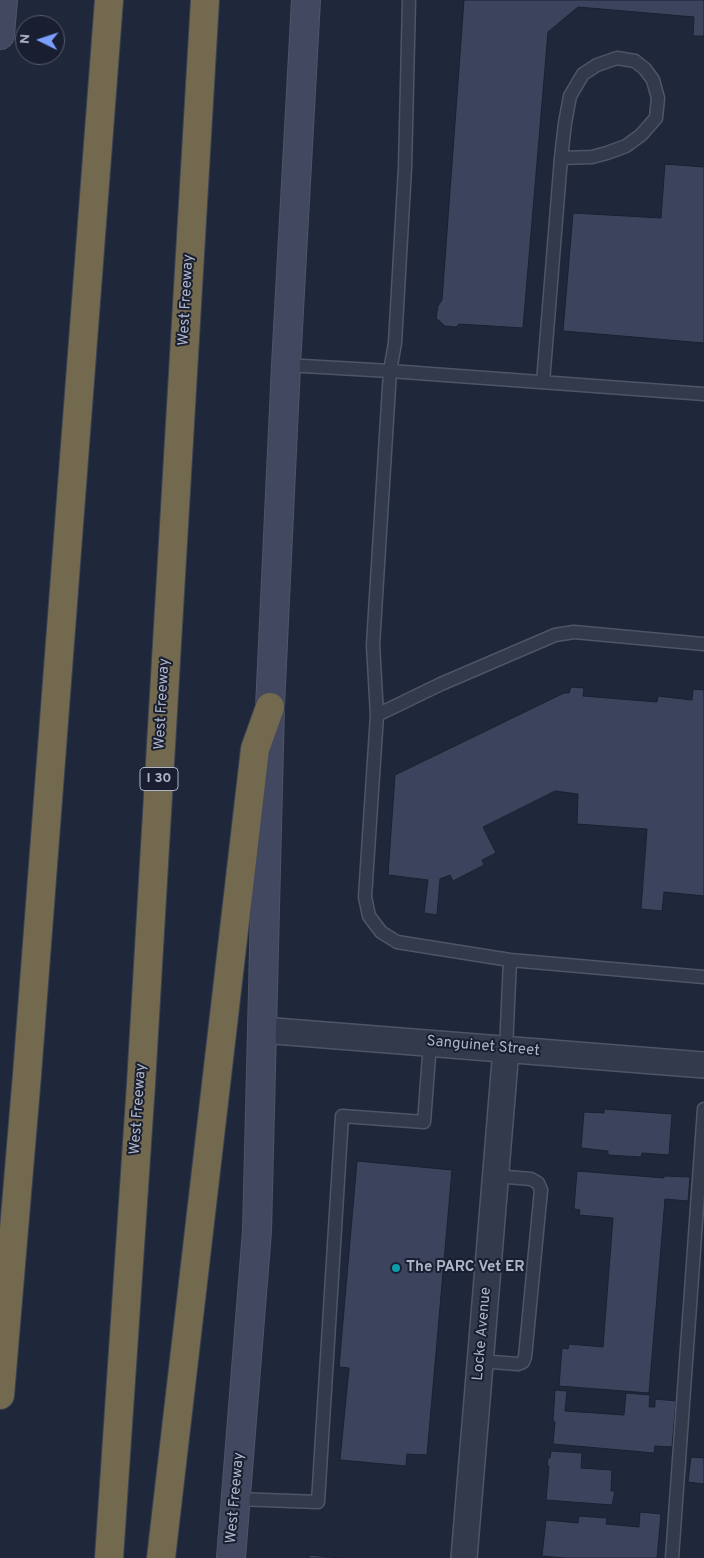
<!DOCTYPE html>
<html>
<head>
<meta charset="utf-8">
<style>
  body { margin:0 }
  #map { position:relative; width:704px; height:1558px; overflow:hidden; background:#1f283b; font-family:Overpass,sans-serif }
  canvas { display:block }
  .north { position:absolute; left:15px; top:15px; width:50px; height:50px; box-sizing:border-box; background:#191f30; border:1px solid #555b6d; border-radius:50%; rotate:274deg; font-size:14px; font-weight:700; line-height:20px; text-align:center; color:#aeb5c8 }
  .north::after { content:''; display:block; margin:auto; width:18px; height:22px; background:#7c9eff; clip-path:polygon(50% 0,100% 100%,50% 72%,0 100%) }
</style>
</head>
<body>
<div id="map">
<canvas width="704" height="1558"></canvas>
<div class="north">N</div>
</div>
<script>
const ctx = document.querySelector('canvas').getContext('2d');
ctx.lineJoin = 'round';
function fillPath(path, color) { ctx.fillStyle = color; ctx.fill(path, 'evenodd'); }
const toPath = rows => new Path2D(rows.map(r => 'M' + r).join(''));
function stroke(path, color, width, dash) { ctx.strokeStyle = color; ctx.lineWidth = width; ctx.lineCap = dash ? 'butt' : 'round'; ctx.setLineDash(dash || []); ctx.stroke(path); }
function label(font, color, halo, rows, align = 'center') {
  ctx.font = font + ' Overpass,sans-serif'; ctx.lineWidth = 4; ctx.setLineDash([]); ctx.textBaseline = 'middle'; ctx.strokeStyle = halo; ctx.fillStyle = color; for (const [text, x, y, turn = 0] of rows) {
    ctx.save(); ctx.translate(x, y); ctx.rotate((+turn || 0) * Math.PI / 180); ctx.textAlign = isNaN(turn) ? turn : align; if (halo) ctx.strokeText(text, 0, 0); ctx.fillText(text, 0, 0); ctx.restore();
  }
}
const building = toPath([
  [464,0,704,0,704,36,693,36,694,17,578,7,548,32,523,328,459,324,456,327,445,326,436,318,438,306,442,300,464,0],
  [665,164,704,167,704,343,563,331,573,213,661,218,665,164],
  [571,687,584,688,583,696,657,702,658,696,692,700,693,689,704,690,704,896,664,892,662,911,641,909,647,829,577,824,578,794,555,791,483,827,496,853,482,860,484,865,453,881,450,875,440,879,437,915,424,913,428,880,388,875,395,775,564,693,569,693,571,687],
  [604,1109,672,1114,669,1155,642,1153,641,1157,608,1155,608,1151,581,1148,584,1112,604,1113,604,1109],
  [357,1161,452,1170,427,1455,407,1454,406,1466,340,1460,349,1368,339,1367,357,1161],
  [577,1171,664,1178,664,1176,690,1177,688,1201,665,1199,649,1393,559,1386,562,1348,568,1349,569,1344,603,1347,613,1218,579,1215,580,1210,574,1209,577,1171],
  [555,1390,567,1391,565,1411,624,1415,626,1393,650,1395,649,1407,655,1407,655,1399,676,1401,672,1447,655,1446,654,1453,553,1444,555,1422,553,1421,555,1390],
  [551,1451,582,1453,581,1468,612,1470,611,1491,615,1491,612,1505,546,1500,549,1466,547,1466,548,1458,550,1458,551,1451],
  [691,1457,704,1458,704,1484,688,1482,691,1457],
  [640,1512,661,1514,657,1558,565,1558,542,1556,546,1520,578,1523,579,1516,607,1518,606,1524,639,1527,640,1512],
  [309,1555,343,1558,309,1558,309,1555]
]);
const lane = toPath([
  [286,365,390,371,395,343,405,168,409,0],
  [543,382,561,158,565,123,570,96,583,74,597,65,617,58,635,61,645,69,653,80,658,98,656,118,641,135,626,146,607,153,592,157,561,158],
  [704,394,390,371,373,645,377,715,365,897,369,916,381,932,397,942,510,960,704,977],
  [377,715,441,684,555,635,574,632,704,644],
  [506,1049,510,960],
  [480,1361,518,1364,523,1362,525,1357,541,1190,538,1183,531,1179,495,1176],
  [237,1499,318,1502,342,1116,424,1122,430,1043],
  [672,1558,704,1109]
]);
const street = toPath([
  [262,1030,704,1065],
  [464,1558,506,1049]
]);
const secondary = toPath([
  [0,35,3,0],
  [231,1558,257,1231,270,707,286,365,306,0]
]);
const highway = toPath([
  [0,1395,27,1075,109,0],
  [109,1558,141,1084,205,0],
  [161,1558,255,749,270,707]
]);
const markers = [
  [396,1268,5,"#0f9aa8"]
];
const shields = [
  [159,779,38]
];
const shieldNames = [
  ["I 30",159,779]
];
const streetNames = [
  ["West Freeway",187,300,-87],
  ["West Freeway",163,704,-87],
  ["Sanguinet Street",483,1047,5],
  ["West Freeway",139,1109,-86],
  ["Locke Avenue",483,1334,-85],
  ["West Freeway",236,1498,-85]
];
const poiNames = [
  ["The PARC Vet ER",406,1268]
];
fillPath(building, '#3b445c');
stroke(building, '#1a2132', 1);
stroke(lane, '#4e5566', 15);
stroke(street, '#4e5566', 28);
stroke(secondary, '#4e5566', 30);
stroke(highway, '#3b4253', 30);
stroke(lane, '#333a4c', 12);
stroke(street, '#333a4c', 25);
stroke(secondary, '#41485f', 28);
stroke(highway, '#72694f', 28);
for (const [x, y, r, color] of markers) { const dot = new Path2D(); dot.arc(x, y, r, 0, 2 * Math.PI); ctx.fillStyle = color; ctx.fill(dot); stroke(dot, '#191f30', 2); }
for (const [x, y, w] of shields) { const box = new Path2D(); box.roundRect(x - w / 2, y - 11.5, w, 23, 4); ctx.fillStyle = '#191f30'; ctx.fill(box); stroke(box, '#aeb5c8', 1); }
label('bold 14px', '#aeb5c8', null, shieldNames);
label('15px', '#aeb5c8', '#191f30', streetNames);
label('bold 15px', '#aeb5c8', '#191f30', poiNames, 'left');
</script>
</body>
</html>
